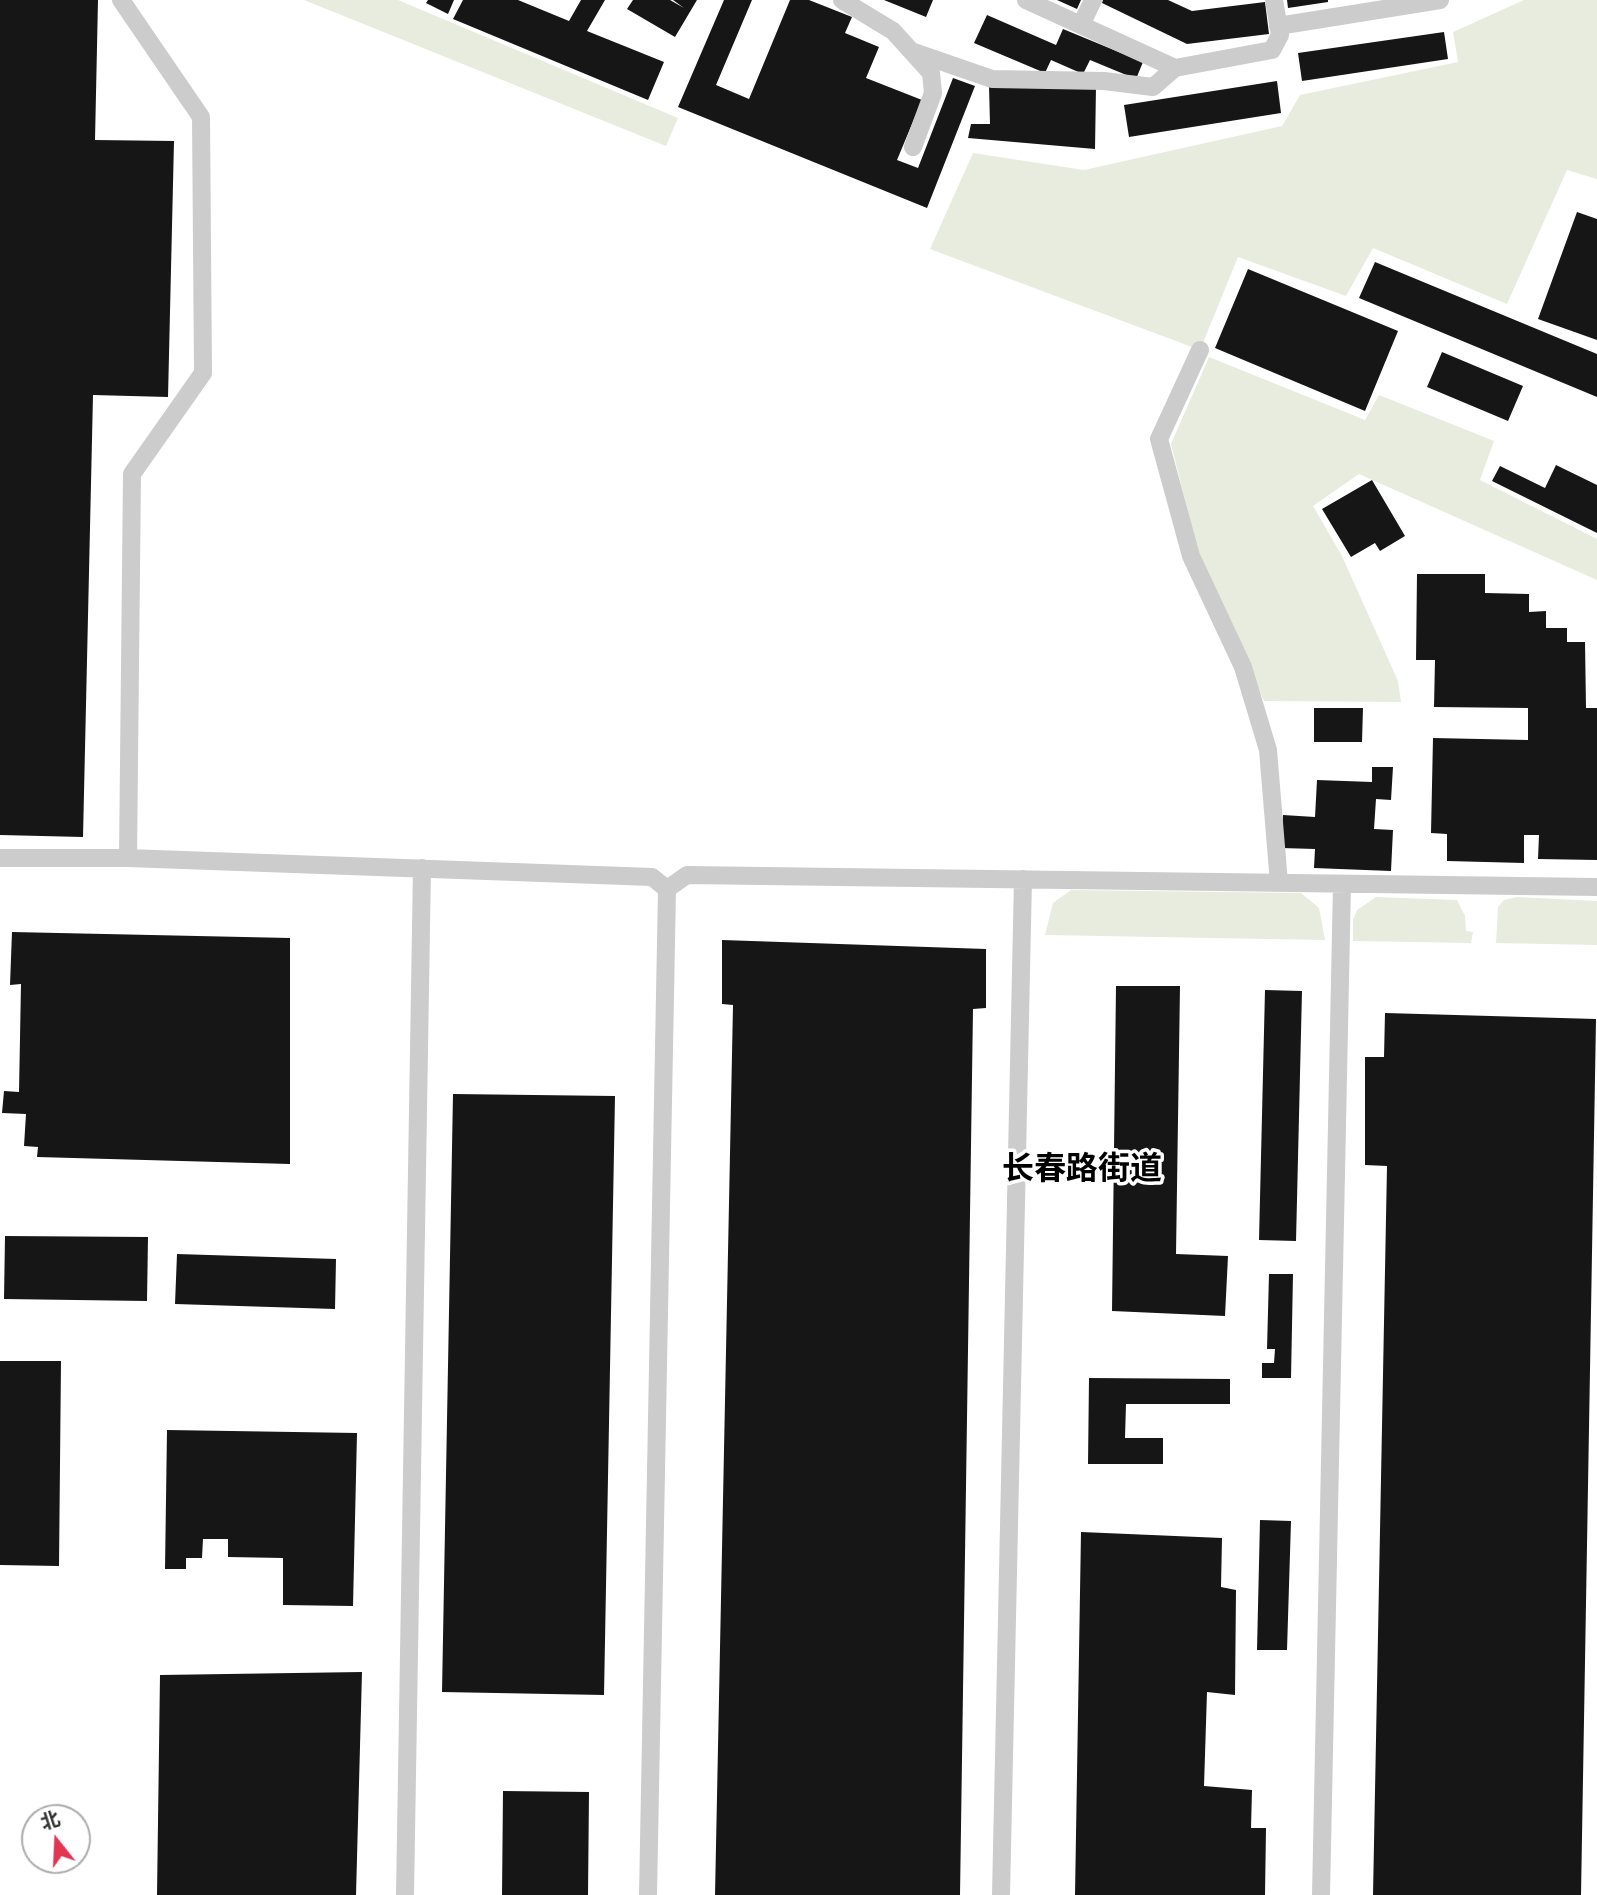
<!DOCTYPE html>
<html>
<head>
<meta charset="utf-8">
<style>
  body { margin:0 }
  #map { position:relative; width:1597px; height:1895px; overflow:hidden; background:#fff; font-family:Jost,"Noto Sans SC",sans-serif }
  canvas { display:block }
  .north { position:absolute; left:21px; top:1804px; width:70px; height:70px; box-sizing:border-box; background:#fff; border:2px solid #acacac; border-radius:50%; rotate:342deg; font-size:19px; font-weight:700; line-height:28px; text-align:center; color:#2f2f2f }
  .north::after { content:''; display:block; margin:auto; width:24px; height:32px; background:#e13753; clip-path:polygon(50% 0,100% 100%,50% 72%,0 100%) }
</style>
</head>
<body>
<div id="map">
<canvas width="1597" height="1895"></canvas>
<div class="north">北</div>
</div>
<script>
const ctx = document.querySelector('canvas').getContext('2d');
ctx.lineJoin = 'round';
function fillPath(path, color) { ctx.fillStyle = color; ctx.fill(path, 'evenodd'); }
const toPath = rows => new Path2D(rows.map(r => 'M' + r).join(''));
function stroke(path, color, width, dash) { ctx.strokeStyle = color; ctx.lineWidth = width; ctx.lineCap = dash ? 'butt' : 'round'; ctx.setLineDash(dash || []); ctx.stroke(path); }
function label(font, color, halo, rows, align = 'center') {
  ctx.font = font + ' Jost,"Noto Sans SC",sans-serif'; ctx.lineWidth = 7; ctx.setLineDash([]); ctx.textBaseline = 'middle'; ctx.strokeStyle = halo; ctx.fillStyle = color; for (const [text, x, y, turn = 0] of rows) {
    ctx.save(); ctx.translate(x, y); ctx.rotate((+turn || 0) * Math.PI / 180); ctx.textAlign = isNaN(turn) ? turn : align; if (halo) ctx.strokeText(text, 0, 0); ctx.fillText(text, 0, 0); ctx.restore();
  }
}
const green = toPath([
  [304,0,398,0,678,118,666,146],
  [1524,0,1597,0,1597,179,1567,170,1507,304,1373,248,1346,296,1238,257,1200,350,930,249,973,153,1084,170,1282,126,1300,95,1458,62,1453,32],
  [1209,357,1365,420,1379,395,1494,441,1480,480,1597,539,1597,580,1359,474,1313,506,1342,556,1398,681,1401,702,1264,701,1197,548,1171,444],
  [1071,890,1301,893,1319,908,1325,940,1045,935,1053,903],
  [1376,897,1457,900,1465,916,1466,931,1473,932,1471,943,1353,941,1353,920,1357,910],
  [1517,897,1597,901,1597,945,1496,943,1498,907,1504,900]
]);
const building = toPath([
  [0,0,98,0,95,140,174,141,168,397,93,395,83,837,0,835],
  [428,0,454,0,448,14,426,3],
  [463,0,518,0,569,21,581,0,605,0,587,31,664,62,648,100,453,19],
  [633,0,670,0,684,8,673,0,697,0,675,37,627,9],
  [724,0,752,0,716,85,749,99,790,0,809,0,852,17,845,33,879,47,866,78,922,100,897,160,918,168,953,78,975,86,927,208,678,107],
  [884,0,933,0,926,17],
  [1057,0,1081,0,1077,9],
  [1103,0,1168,0,1192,11,1265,2,1269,34,1187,44,1102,3],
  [1287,0,1328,0,1328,2,1288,8],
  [987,15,1056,45,1063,29,1143,62,1136,79,1090,60,1083,74,1051,60,1045,73,974,43],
  [1444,32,1448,59,1302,81,1298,53],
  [1277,81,1281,113,1129,137,1124,105],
  [989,86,1096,86,1095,149,968,138,971,124,990,124],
  [1577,212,1597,219,1597,340,1538,319],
  [1375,262,1597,354,1597,397,1359,298],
  [1248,269,1398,331,1365,411,1215,348],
  [1442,352,1523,386,1508,421,1427,387],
  [1556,465,1597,485,1597,533,1492,481,1500,466,1545,488],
  [1372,480,1405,536,1380,551,1375,543,1351,557,1322,509],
  [1417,574,1485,574,1485,593,1529,594,1529,612,1546,611,1546,628,1567,628,1567,642,1585,642,1586,708,1597,708,1597,860,1538,859,1539,835,1524,835,1524,863,1447,861,1447,834,1431,833,1433,738,1528,740,1528,708,1434,707,1435,660,1416,660],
  [1314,708,1363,708,1362,742,1314,742],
  [1372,767,1393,767,1391,800,1376,799,1374,829,1393,830,1391,871,1314,868,1315,849,1281,848,1283,815,1315,817,1317,780,1372,782],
  [12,932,290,938,290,1164,37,1157,38,1147,24,1146,26,1114,2,1113,4,1091,19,1092,21,984,10,985],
  [722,940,986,949,986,1008,973,1009,960,1895,715,1895,733,1005,722,1004],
  [1116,986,1180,986,1176,1254,1228,1256,1225,1316,1112,1311],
  [1265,990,1302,991,1296,1241,1259,1240],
  [1385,1013,1596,1019,1581,1895,1373,1895,1387,1166,1365,1165,1365,1057,1384,1057],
  [453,1094,615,1096,604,1695,442,1692],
  [5,1236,148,1237,147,1301,4,1299],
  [177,1254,336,1259,335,1309,175,1304],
  [1269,1274,1293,1274,1291,1378,1262,1378,1262,1363,1274,1363,1275,1349,1267,1349],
  [0,1361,61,1361,59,1566,0,1565],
  [1089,1378,1230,1379,1230,1404,1126,1404,1125,1438,1163,1438,1163,1464,1088,1464],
  [167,1430,357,1433,353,1606,283,1605,283,1558,228,1557,228,1539,203,1539,202,1558,186,1558,186,1569,165,1569],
  [1260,1520,1291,1521,1287,1650,1257,1650],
  [1081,1532,1222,1538,1221,1587,1236,1590,1235,1695,1207,1692,1204,1786,1252,1790,1251,1828,1266,1828,1265,1895,1075,1895],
  [362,1672,356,1895,157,1895,160,1675],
  [503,1791,589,1792,588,1895,502,1895]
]);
const minor = toPath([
  [121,0,201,117,203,373,132,474,128,858],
  [842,0,893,31,931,73,933,93,913,147],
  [1026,0,1175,68,1272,50,1280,35,1274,0],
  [1081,25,1093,0],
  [1278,26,1440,0],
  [914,52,992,79,1104,81,1153,87,1175,68],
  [1200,350,1159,439,1191,556,1243,667,1268,750,1279,883],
  [0,858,128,858,652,877,667,889],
  [667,889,687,875,1597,887],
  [405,1895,422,868],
  [648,1895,667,889],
  [1001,1895,1023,879],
  [1321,1895,1342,884]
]);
const districtNames = [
  ["长春路街道",1082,1171]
];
fillPath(green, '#e7ecde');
fillPath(building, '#161616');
stroke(minor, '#ccc', 18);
label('bold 32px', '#000', '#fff', districtNames);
</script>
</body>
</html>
